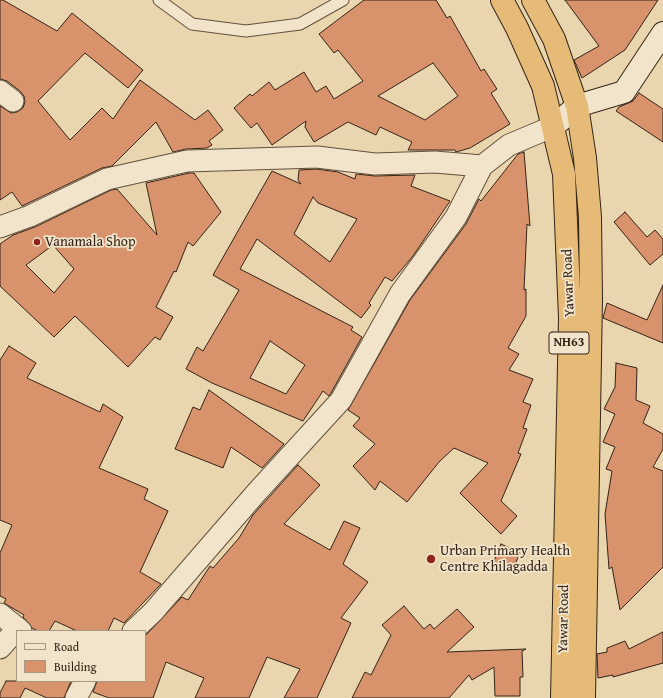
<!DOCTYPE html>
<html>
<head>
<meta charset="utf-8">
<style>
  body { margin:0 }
  #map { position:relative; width:663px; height:698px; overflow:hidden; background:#ead6ae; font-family:"Gentium Book Plus",serif }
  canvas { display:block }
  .legend { position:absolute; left:16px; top:630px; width:130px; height:52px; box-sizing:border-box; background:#f1e4ca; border:1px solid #a59782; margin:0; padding:5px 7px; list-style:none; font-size:12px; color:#342317 }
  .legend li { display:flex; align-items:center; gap:8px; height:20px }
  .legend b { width:20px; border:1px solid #a59782 }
</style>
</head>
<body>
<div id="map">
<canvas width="663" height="698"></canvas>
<ul class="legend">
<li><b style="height:5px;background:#f1e4ca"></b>Road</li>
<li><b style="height:11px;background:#d8936c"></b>Building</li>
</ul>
</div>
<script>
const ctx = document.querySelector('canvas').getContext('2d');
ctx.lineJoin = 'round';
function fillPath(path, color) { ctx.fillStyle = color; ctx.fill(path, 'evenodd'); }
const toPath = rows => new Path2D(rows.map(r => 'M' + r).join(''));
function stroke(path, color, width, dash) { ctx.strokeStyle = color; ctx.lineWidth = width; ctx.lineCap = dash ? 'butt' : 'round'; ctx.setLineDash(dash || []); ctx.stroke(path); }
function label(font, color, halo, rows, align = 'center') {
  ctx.font = font + ' "Gentium Book Plus",serif'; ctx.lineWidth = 3.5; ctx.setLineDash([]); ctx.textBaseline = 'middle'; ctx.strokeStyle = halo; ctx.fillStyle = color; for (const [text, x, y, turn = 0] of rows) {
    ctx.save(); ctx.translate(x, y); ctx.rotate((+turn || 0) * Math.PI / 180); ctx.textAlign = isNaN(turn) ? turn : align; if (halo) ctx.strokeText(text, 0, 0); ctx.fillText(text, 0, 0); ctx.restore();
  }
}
const building = toPath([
  [0,0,3,0,57,31,72,13,143,70,128,88,85,53,38,101,70,140,102,108,113,119,140,80,195,120,208,110,223,130,209,141,212,145,207,148,186,149,173,152,156,122,112,166,102,168,22,206,12,192,0,200,0,106,11,113,17,112,23,108,25,102,24,96,20,91,7,81,0,79,0,0],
  [364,0,436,0,447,18,450,16,481,71,484,69,497,89,491,93,510,124,470,148,456,152,455,150,408,150,412,142,380,127,376,135,348,122,314,142,305,127,306,121,272,145,257,123,251,128,234,108,250,94,252,96,269,82,275,90,304,72,316,92,326,86,334,99,363,81,338,50,334,53,319,34,364,0],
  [433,63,458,96,425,120,378,96,433,63],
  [565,0,658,0,625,50,582,78,574,60,599,46,565,0],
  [639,93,663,109,663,142,616,111,619,107,633,101,639,93],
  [524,152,530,226,527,224,524,290,526,289,526,316,508,348,519,354,509,370,533,379,523,402,531,405,523,428,527,429,518,453,521,454,501,501,517,516,501,534,460,493,488,463,454,448,439,462,407,502,380,481,375,490,353,466,375,444,353,426,360,418,348,410,410,300,466,224,479,199,481,201,518,154,524,152],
  [316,169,338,172,355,179,356,174,375,176,415,175,411,186,450,201,413,256,392,281,385,277,369,303,371,305,361,318,257,239,240,269,353,327,351,330,362,337,331,393,329,396,323,391,303,421,212,383,186,369,197,347,203,351,239,290,213,275,272,171,301,184,298,180,299,170,316,169],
  [313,197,318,203,357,219,330,262,294,234,313,197],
  [270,341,305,365,286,394,250,378,270,341],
  [189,173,194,173,221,212,193,246,188,242,176,272,174,271,156,307,173,317,160,340,155,337,128,367,75,316,54,337,0,286,0,244,13,235,35,227,111,190,117,189,157,235,146,183,189,173],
  [53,245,74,269,54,293,26,265,53,245],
  [625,212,647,237,655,230,663,239,663,254,650,265,614,222,625,212],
  [663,285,663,343,603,318,607,303,647,320,663,285],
  [9,346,36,363,27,378,100,412,103,404,123,417,99,468,148,489,144,499,168,511,140,572,161,584,124,623,114,618,108,631,77,631,55,621,49,631,38,631,32,628,23,617,24,615,4,603,6,599,0,596,0,553,12,525,0,520,0,360,9,346],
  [616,363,637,368,636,400,650,406,643,423,663,434,663,449,653,467,663,471,663,567,620,610,612,567,609,569,605,514,612,471,606,469,615,447,603,442,615,414,604,409,615,387,616,363],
  [209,390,284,444,262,468,231,447,223,468,175,449,193,407,200,410,209,390],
  [298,465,320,485,284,524,330,550,344,521,360,528,343,564,368,582,341,618,351,623,317,698,284,698,300,669,267,657,249,698,195,698,204,678,166,662,153,698,109,698,93,692,97,681,145,681,145,636,182,597,188,600,210,566,213,568,239,538,253,515,298,465],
  [501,544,520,553,512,571,493,563,501,544],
  [404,606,424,629,430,624,434,629,457,609,474,627,447,652,526,649,522,651,523,677,520,677,520,696,495,696,494,667,472,680,469,675,449,698,352,698,365,672,371,675,391,635,382,625,404,606],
  [663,632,663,663,613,677,613,675,598,678,597,654,607,652,607,648,625,641,629,649,663,632],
  [6,681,71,681,64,698,47,698,25,688,20,698,0,698,0,693,6,681]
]);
const lane = toPath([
  [159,0,192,24,246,31,300,24,343,0]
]);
const street = toPath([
  [0,91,13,101],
  [0,227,30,216,107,179,187,161,317,157,375,164,435,162,482,166],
  [0,614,21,631],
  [133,631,153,612,256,493,341,400,400,294,456,217,482,166,509,145,554,126],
  [0,648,18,628],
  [76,698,85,681]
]);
const secondary = toPath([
  [624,92,663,33],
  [554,126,577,106,624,92]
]);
const highway = toPath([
  [502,0,517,28,543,86,564,174,570,318,562,698],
  [533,0,554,39,577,106,585,158,590,217,591,300,584,698]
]);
const markers = [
  [37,242,4,"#8f2418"],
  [431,559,5,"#8f2418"]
];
const shields = [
  [569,343,40]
];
const shieldNames = [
  ["NH63",569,343]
];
const poiNames = [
  ["Vanamala Shop",45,242],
  ["Urban Primary Health",440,551],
  ["Centre Khilagadda",440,567]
];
const streetNames = [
  ["Yawar Road",569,283,-92],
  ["Yawar Road",564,619,-89]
];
fillPath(building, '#d8936c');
stroke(building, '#342317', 1);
stroke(lane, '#62503d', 13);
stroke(street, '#62503d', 23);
stroke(secondary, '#342317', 24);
stroke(highway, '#342317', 24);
stroke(lane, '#f1e4ca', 11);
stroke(street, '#f1e4ca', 21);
stroke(secondary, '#f1e4ca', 22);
stroke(highway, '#e5bb77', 22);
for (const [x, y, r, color] of markers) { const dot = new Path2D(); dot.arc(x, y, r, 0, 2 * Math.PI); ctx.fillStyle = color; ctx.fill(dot); stroke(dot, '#f1e4ca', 1.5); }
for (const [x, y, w] of shields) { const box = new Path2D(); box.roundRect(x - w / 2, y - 11, w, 22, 3); ctx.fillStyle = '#f1e4ca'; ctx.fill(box); stroke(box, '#342317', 1); }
label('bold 13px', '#342317', null, shieldNames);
label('14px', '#342317', '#f1e4ca', poiNames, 'left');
label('14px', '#342317', '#f1e4ca', streetNames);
</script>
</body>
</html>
